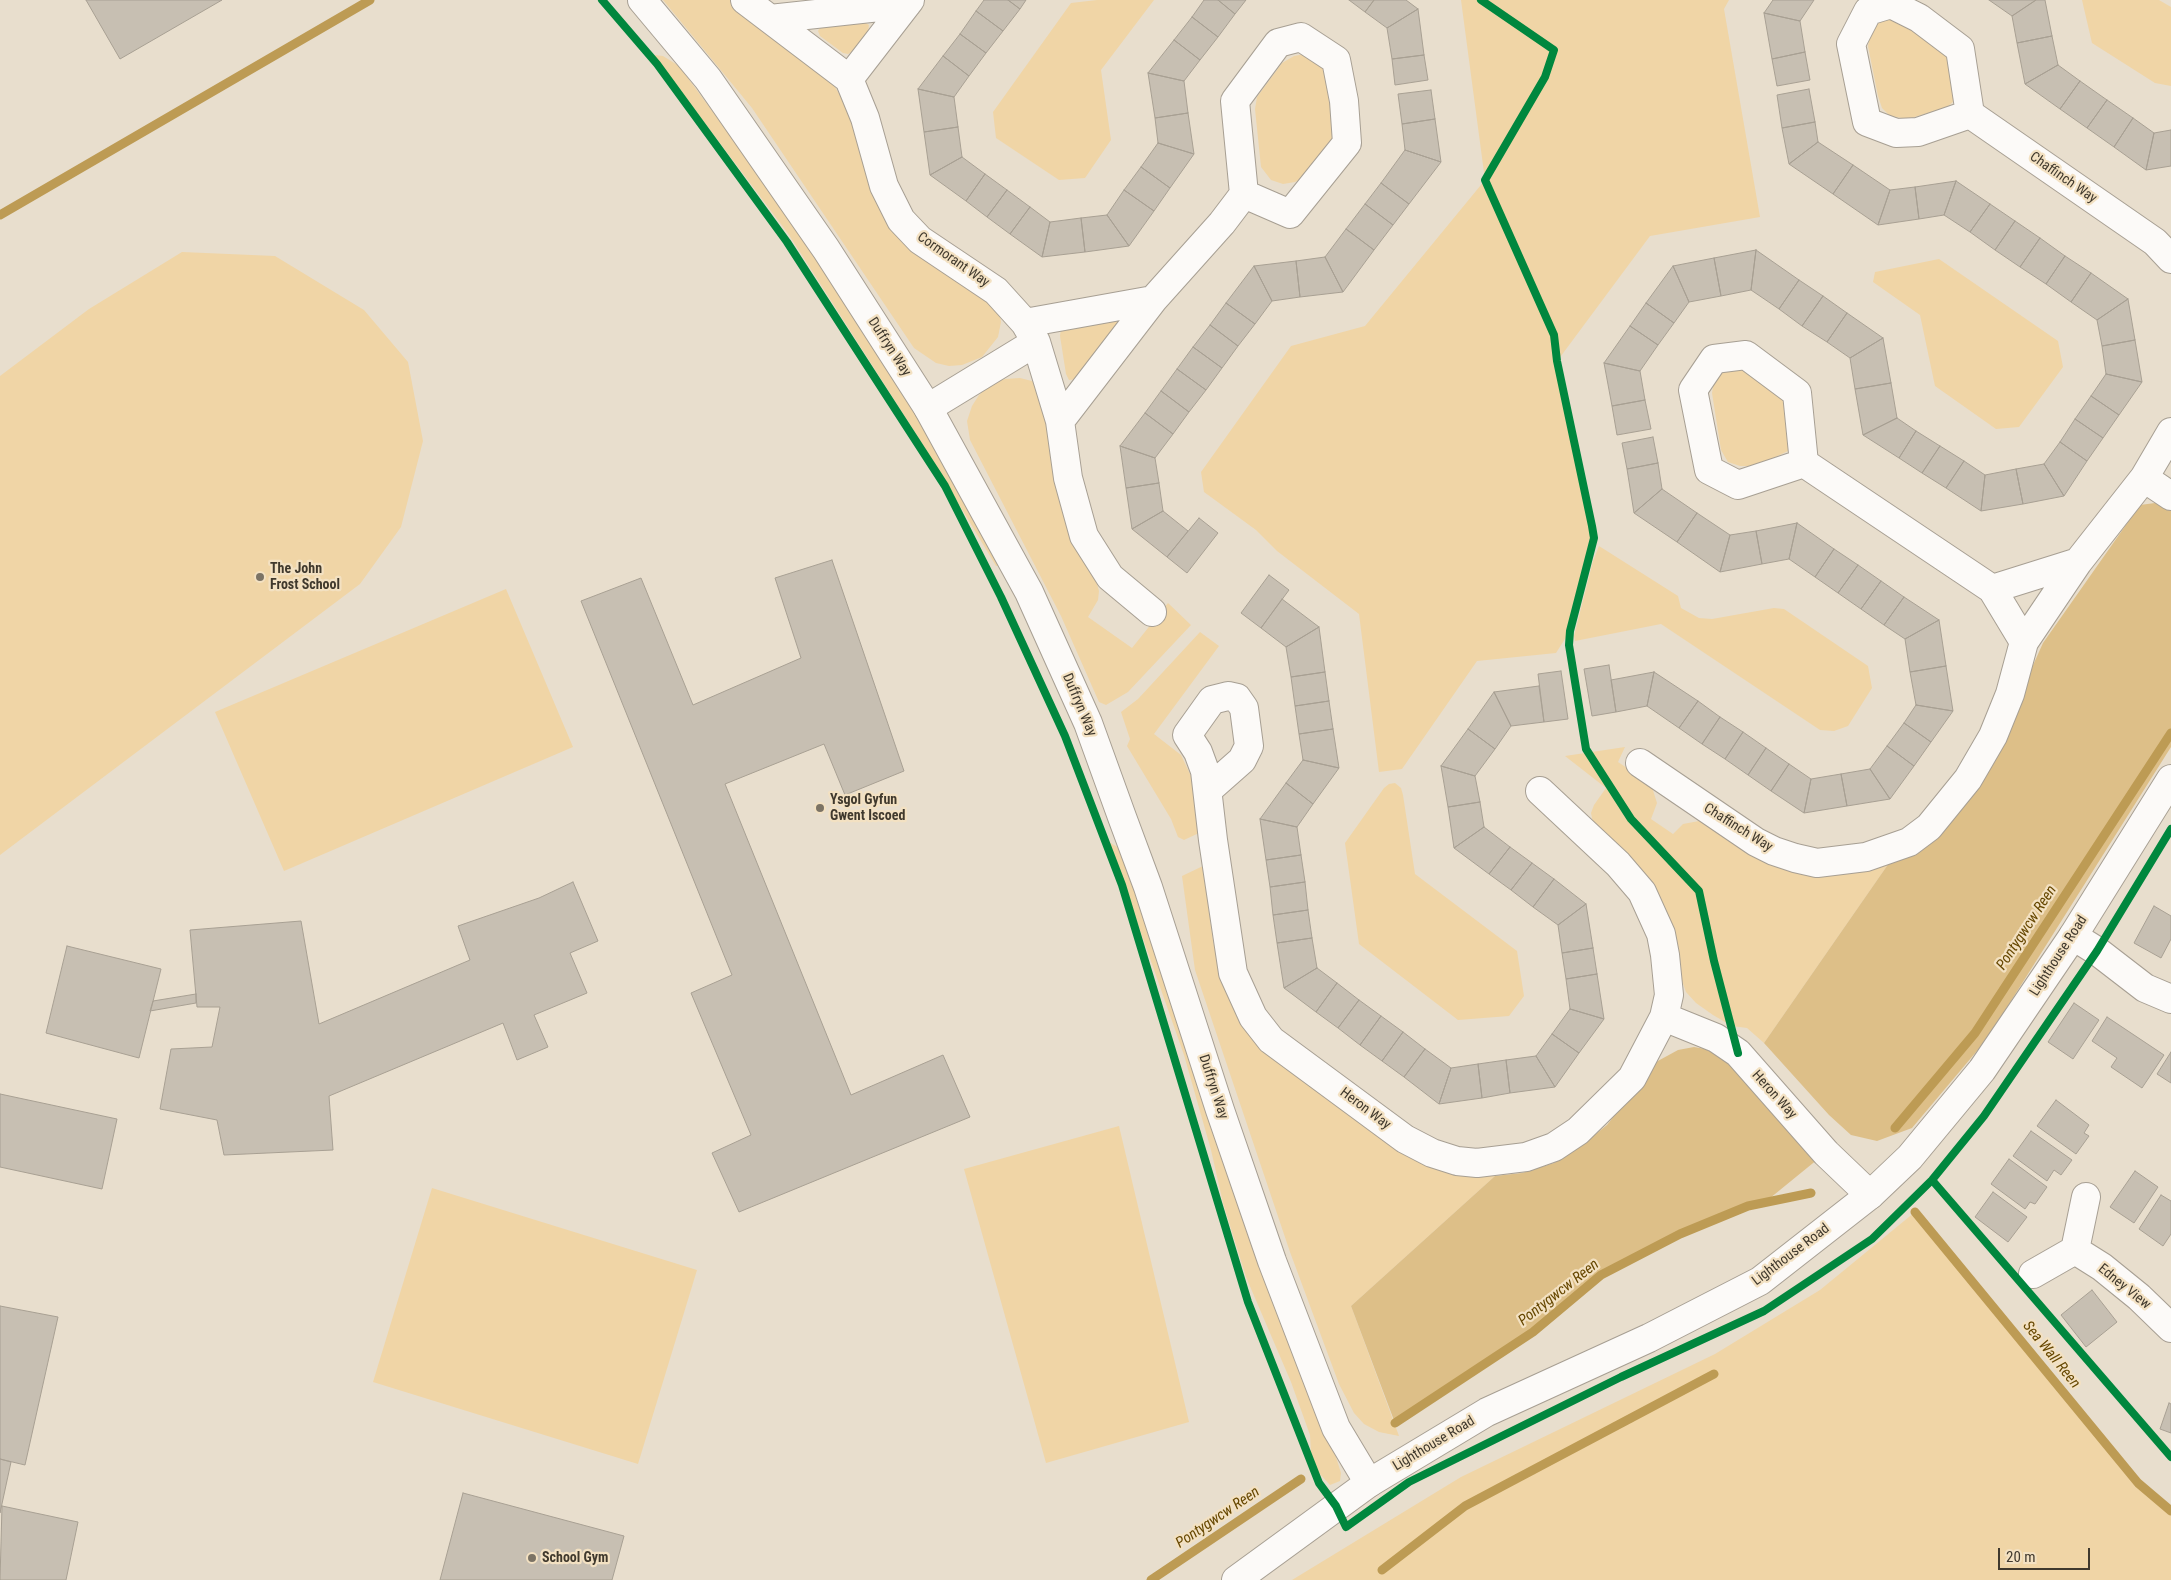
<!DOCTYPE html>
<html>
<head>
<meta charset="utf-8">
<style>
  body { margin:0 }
  #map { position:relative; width:2171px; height:1580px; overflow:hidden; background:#e8decd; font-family:"Roboto Condensed",sans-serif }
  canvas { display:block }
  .scale { position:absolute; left:1998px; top:1548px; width:92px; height:22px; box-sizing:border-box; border:2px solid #40392d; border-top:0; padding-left:6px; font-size:15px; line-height:18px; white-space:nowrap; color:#40392d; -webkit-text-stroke:4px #f3e1c2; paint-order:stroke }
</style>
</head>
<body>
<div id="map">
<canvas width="2171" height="1580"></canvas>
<div class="scale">20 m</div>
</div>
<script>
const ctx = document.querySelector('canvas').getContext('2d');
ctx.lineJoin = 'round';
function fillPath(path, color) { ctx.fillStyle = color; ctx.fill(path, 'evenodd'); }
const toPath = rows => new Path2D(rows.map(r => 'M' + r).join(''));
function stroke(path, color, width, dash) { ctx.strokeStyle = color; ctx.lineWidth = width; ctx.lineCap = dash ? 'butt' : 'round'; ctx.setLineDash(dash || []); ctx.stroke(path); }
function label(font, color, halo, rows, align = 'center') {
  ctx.font = font + ' "Roboto Condensed",sans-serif'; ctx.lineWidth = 4.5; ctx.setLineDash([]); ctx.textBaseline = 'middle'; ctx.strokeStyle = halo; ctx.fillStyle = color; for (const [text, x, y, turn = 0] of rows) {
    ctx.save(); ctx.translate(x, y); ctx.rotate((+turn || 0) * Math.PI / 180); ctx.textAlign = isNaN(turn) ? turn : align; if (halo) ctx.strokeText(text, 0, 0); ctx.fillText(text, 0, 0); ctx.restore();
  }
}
const green = toPath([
  [663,0,730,0,811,62,835,87,848,109,872,186,999,309,1001,322,998,337,982,357,962,365,949,366,936,363,914,348,752,108],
  [1097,0,1154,0,1101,70,1111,140,1085,178,1059,180,996,138,993,112,1071,3],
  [1461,0,1729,0,1724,9,1760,217,1650,236,1558,360,1594,538,1570,631,1556,653,1477,661,1402,769,1379,772,1359,614,1277,551,1256,530,1204,492,1201,472,1291,346,1365,326,1485,180],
  [2082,0,2159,0,2171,7,2171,86,2155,83,2092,43],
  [1896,16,1949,50,1956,91,1954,101,1947,107,1908,119,1890,116,1882,108,1878,96,1868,46,1871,32,1876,24,1885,18],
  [864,22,869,25,868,32,853,51,848,54,843,53,820,36,818,31,822,24],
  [1305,54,1317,58,1327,71,1335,137,1305,177,1295,182,1283,184,1271,180,1261,167,1255,109,1257,97,1282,63,1294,56],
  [654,55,663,56,679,66,802,233,909,396,1001,566,996,566,927,451,789,235],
  [182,252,275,256,364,310,408,362,423,441,401,527,360,584,0,855,0,376,89,309],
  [1939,259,2058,341,2063,367,2019,427,1996,429,1935,386,1920,315,1873,282,1875,272],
  [1117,316,1118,326,1077,379,1069,380,1066,374,1060,336,1061,328],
  [1739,366,1789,399,1794,441,1788,451,1765,462,1753,466,1740,466,1728,462,1721,450,1712,393,1714,382,1721,373,1730,367],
  [1020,378,1032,381,1042,388,1099,591,1098,600,1088,617,1132,648,1168,603,1191,625,1128,692,1106,705,1099,702,1061,616,970,440,967,421,972,406,979,395,990,384,1005,379],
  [1599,546,1678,596,1681,608,1699,618,1712,619,1774,608,1784,609,1868,666,1872,688,1848,726,1834,731,1820,730,1661,624,1575,641,1574,636,1593,561],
  [506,589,573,747,284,871,215,712],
  [1200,632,1219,646,1154,734,1181,755,1191,776,1199,833,1184,840,1178,837,1171,819,1127,746,1130,739,1121,712,1138,699],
  [1625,747,1618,762,1651,784,1657,803,1651,819,1673,834,1683,824,1699,821,1705,823,1760,859,1889,863,1764,1043,1747,1028,1732,1026,1713,1015,1696,1003,1686,992,1681,978,1673,930,1662,901,1645,876,1593,823,1591,813,1594,805,1606,788,1565,756],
  [1395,783,1401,788,1403,795,1415,874,1517,951,1524,996,1509,1016,1458,1020,1359,944,1345,843,1384,788,1389,784],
  [1109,842,1119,848,1126,859,1293,1347,1336,1457,1341,1473,1340,1481,1330,1485,1319,1473,1311,1453,1310,1435,1291,1382,1246,1277,1223,1203,1211,1150,1184,1055],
  [1203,866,1213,941,1221,974,1231,1002,1244,1024,1303,1081,1408,1157,1438,1169,1495,1176,1351,1306,1399,1436,1379,1432,1364,1424,1354,1413,1339,1384,1290,1252,1195,970,1182,876],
  [1119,1126,1189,1422,1046,1463,964,1169],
  [432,1188,697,1270,638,1464,373,1382],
  [1915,1212,2138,1483,2171,1511,2171,1580,1292,1580,1461,1477,1715,1354,1820,1290]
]);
const forest = toPath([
  [2155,503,2171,505,2171,747,1987,1039,1912,1128,1877,1141,1851,1135,1829,1115,1764,1043,1889,863,1995,750,2043,643,2140,505],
  [1694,1047,1711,1050,1730,1061,1818,1159,1764,1203,1748,1206,1680,1234,1601,1275,1533,1332,1395,1423,1351,1306,1495,1176,1522,1173,1554,1163,1581,1146,1607,1125,1656,1062,1678,1050]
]);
const stream = toPath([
  [0,215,370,0],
  [1895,1128,1975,1033,2171,733],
  [1915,1212,2138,1483,2171,1511],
  [1395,1423,1533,1332,1601,1275,1680,1234,1748,1206,1811,1193],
  [1382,1570,1465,1506,1714,1374],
  [1151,1580,1301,1479]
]);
const building = toPath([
  [86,0,222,0,120,59,86,0],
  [984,0,1008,0,1020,9,1003,31,976,11,984,0],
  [1008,0,1026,0,1020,9,1008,0],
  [1204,0,1218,0,1235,14,1218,37,1192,17,1204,0],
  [1218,0,1246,0,1235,14,1218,0],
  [1349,0,1374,0,1365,12,1349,0],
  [1374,0,1406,0,1418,9,1387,28,1365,12,1374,0],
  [1773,0,1814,0,1800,21,1764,13,1773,0],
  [1989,0,2036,0,2012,16,1989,0],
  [2036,0,2045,0,2052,36,2017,43,2012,16,2036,0],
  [1418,9,1424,55,1392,59,1387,28,1418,9],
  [976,11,1003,31,986,53,960,34,976,11],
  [1764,13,1800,21,1805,52,1772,59,1764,13],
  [1192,17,1218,37,1200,60,1174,40,1192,17],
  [960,34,986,53,969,76,943,56,960,34],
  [2052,36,2058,65,2025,84,2017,43,2052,36],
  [1174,40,1200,60,1184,81,1148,73,1174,40],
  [1805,52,1810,80,1777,86,1772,59,1805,52],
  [1424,55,1428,80,1395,85,1392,59,1424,55],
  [943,56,969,76,954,97,918,89,943,56],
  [2058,65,2080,81,2060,109,2025,84,2058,65],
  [1148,73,1184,81,1188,113,1155,118,1148,73],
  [2080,81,2107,100,2087,128,2060,109,2080,81],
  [918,89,954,97,958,127,924,132,918,89],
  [1809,89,1815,122,1782,128,1777,95,1809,89],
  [1431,90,1435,119,1402,124,1398,94,1431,90],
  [2107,100,2133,118,2114,147,2087,128,2107,100],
  [1188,113,1194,154,1158,143,1155,118,1188,113],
  [2133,118,2154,133,2146,170,2114,147,2133,118],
  [1435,119,1441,162,1405,150,1402,124,1435,119],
  [1815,122,1818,142,1789,164,1782,128,1815,122],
  [958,127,962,157,930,175,924,132,958,127],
  [2171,130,2171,166,2146,170,2154,133,2171,130],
  [1818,142,1853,165,1833,194,1789,164,1818,142],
  [1158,143,1194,154,1170,188,1141,167,1158,143],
  [1405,150,1441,162,1409,204,1381,183,1405,150],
  [962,157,985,174,966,201,930,175,962,157],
  [1853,165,1890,190,1878,225,1833,194,1853,165],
  [1141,167,1170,188,1154,211,1124,190,1141,167],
  [985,174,1007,190,987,217,966,201,985,174],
  [1956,181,1944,215,1919,219,1915,187,1956,181],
  [1956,181,1990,204,1970,232,1944,215,1956,181],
  [1381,183,1409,204,1393,225,1365,204,1381,183],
  [1915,187,1919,219,1878,225,1890,190,1915,187],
  [1007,190,1030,207,1010,234,987,217,1007,190],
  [1124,190,1154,211,1129,246,1107,215,1124,190],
  [1365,204,1393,225,1374,250,1346,229,1365,204],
  [1990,204,2015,221,1995,250,1970,232,1990,204],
  [1030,207,1050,222,1042,257,1010,234,1030,207],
  [1107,215,1129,246,1085,252,1081,218,1107,215],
  [1081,218,1085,252,1042,257,1050,222,1081,218],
  [2015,221,2040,238,2020,267,1995,250,2015,221],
  [1346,229,1374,250,1343,292,1325,257,1346,229],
  [2040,238,2065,256,2046,284,2020,267,2040,238],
  [1756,250,1751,290,1721,296,1714,258,1756,250],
  [1756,250,1799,280,1779,309,1751,290,1756,250],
  [2065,256,2091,273,2071,302,2046,284,2065,256],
  [1325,257,1343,292,1300,297,1296,261,1325,257],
  [1714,258,1721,296,1689,302,1673,266,1714,258],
  [1296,261,1300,297,1272,301,1254,266,1296,261],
  [1254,266,1272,301,1255,324,1226,303,1254,266],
  [1673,266,1689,302,1674,323,1646,303,1673,266],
  [2091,273,2128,299,2097,320,2071,302,2091,273],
  [1799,280,1823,296,1802,326,1779,309,1799,280],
  [1823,296,1847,313,1827,342,1802,326,1823,296],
  [2128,299,2135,340,2102,346,2097,320,2128,299],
  [1226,303,1255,324,1238,346,1210,325,1226,303],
  [1646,303,1674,323,1658,345,1630,326,1646,303],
  [1847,313,1883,338,1850,358,1827,342,1847,313],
  [1210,325,1238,346,1222,368,1193,347,1210,325],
  [1630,326,1658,345,1640,371,1604,363,1630,326],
  [1883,338,1891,383,1855,389,1850,358,1883,338],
  [2135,340,2142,382,2106,374,2102,346,2135,340],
  [1193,347,1222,368,1206,390,1177,369,1193,347],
  [1604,363,1640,371,1645,400,1612,406,1604,363],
  [1177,369,1206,390,1189,412,1161,391,1177,369],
  [2106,374,2142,382,2119,415,2091,396,2106,374],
  [1891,383,1897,418,1863,435,1855,389,1891,383],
  [1161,391,1189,412,1173,434,1145,413,1161,391],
  [2091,396,2119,415,2103,438,2075,419,2091,396],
  [1645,400,1651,429,1617,435,1612,406,1645,400],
  [1145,413,1173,434,1155,458,1120,446,1145,413],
  [1897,418,1916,431,1899,458,1863,435,1897,418],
  [2075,419,2103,438,2087,461,2060,442,2075,419],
  [1916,431,1940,446,1922,473,1899,458,1916,431],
  [1653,437,1658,463,1627,469,1622,443,1653,437],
  [2060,442,2087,461,2064,496,2044,464,2060,442],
  [1120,446,1155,458,1159,483,1126,488,1120,446],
  [1940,446,1964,461,1946,488,1922,473,1940,446],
  [1964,461,1985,475,1981,511,1946,488,1964,461],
  [1658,463,1662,489,1634,513,1627,469,1658,463],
  [2044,464,2064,496,2023,504,2016,469,2044,464],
  [2016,469,2023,504,1981,511,1985,475,2016,469],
  [1159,483,1163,511,1132,529,1126,488,1159,483],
  [1662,489,1697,513,1677,542,1634,513,1662,489],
  [1163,511,1188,531,1167,557,1132,529,1163,511],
  [1697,513,1730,535,1720,572,1677,542,1697,513],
  [1199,518,1218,533,1187,573,1167,557,1199,518],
  [1797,523,1789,559,1762,564,1756,531,1797,523],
  [1797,523,1834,549,1815,577,1789,559,1797,523],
  [1756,531,1762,564,1720,572,1730,535,1756,531],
  [1834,549,1858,565,1838,593,1815,577,1834,549],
  [832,560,904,771,845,795,824,744,725,784,851,1095,943,1055,970,1117,739,1212,712,1153,751,1135,691,993,732,975,581,601,641,578,693,705,801,658,775,578,832,560],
  [1858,565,1881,581,1861,609,1838,593,1858,565],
  [1269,575,1289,590,1261,628,1241,613,1269,575],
  [1881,581,1904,597,1884,625,1861,609,1881,581],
  [1904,597,1939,620,1905,639,1884,625,1904,597],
  [1282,599,1319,627,1286,647,1261,628,1282,599],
  [1939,620,1946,666,1910,672,1905,639,1939,620],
  [1319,627,1325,672,1291,677,1286,647,1319,627],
  [1609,665,1616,712,1592,716,1584,669,1609,665],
  [1946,666,1953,711,1916,705,1910,672,1946,666],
  [1561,671,1568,719,1544,722,1538,674,1561,671],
  [1325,672,1329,701,1295,706,1291,677,1325,672],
  [1654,672,1647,706,1616,712,1611,680,1654,672],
  [1654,672,1698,701,1679,728,1647,706,1654,672],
  [1539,686,1544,722,1511,726,1494,692,1539,686],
  [1494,692,1511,726,1495,749,1468,729,1494,692],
  [1329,701,1333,729,1299,734,1295,706,1329,701],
  [1698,701,1720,717,1702,744,1679,728,1698,701],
  [1916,705,1953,711,1931,742,1904,723,1916,705],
  [1720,717,1743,732,1725,759,1702,744,1720,717],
  [1904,723,1931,742,1914,766,1887,746,1904,723],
  [1333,729,1339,768,1303,760,1299,734,1333,729],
  [1468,729,1495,749,1475,776,1441,766,1468,729],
  [1743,732,1766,748,1748,775,1725,759,1743,732],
  [1887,746,1914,766,1890,799,1870,769,1887,746],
  [1766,748,1789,764,1771,791,1748,775,1766,748],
  [1303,760,1339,768,1313,804,1286,783,1303,760],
  [1789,764,1811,779,1804,813,1771,791,1789,764],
  [1441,766,1475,776,1480,802,1448,807,1441,766],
  [1870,769,1890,799,1847,806,1841,774,1870,769],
  [1841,774,1847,806,1804,813,1811,779,1841,774],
  [1286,783,1313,804,1297,827,1260,819,1286,783],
  [1480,802,1484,827,1454,848,1448,807,1480,802],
  [1260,819,1297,827,1301,855,1266,860,1260,819],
  [1484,827,1510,847,1489,874,1454,848,1484,827],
  [1510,847,1532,863,1511,890,1489,874,1510,847],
  [1301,855,1305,882,1270,887,1266,860,1301,855],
  [1532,863,1554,879,1533,907,1511,890,1532,863],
  [1554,879,1586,904,1558,925,1533,907,1554,879],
  [573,882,598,941,570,953,587,993,534,1015,548,1047,517,1060,503,1023,329,1096,333,1150,224,1155,217,1120,160,1109,171,1049,212,1047,220,1007,197,1007,190,930,301,921,319,1024,470,960,458,926,539,898,573,882],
  [1305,882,1308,910,1273,915,1270,887,1305,882],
  [1586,904,1593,948,1562,953,1558,925,1586,904],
  [2154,906,2171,916,2171,939,2161,958,2134,943,2154,906],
  [1308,910,1312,938,1277,943,1273,915,1308,910],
  [1312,938,1317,968,1284,988,1277,943,1312,938],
  [67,946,161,969,139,1058,46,1033,67,946],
  [1593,948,1597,974,1566,979,1562,953,1593,948],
  [1317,968,1337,983,1316,1012,1284,988,1317,968],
  [1597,974,1604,1019,1570,1009,1566,979,1597,974],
  [1337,983,1359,1000,1338,1028,1316,1012,1337,983],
  [196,994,196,1003,150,1011,153,1001,196,994],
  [1359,1000,1381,1016,1360,1045,1338,1028,1359,1000],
  [2074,1003,2099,1020,2073,1059,2048,1042,2074,1003],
  [1570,1009,1604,1019,1579,1053,1552,1034,1570,1009],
  [1381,1016,1403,1032,1382,1061,1360,1045,1381,1016],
  [2107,1017,2164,1055,2142,1088,2111,1067,2117,1058,2092,1041,2107,1017],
  [1403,1032,1425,1049,1404,1077,1382,1061,1403,1032],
  [1552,1034,1579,1053,1555,1087,1536,1056,1552,1034],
  [1425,1049,1451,1068,1439,1104,1404,1077,1425,1049],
  [2171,1052,2171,1083,2157,1074,2171,1052],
  [1536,1056,1555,1087,1510,1093,1506,1060,1536,1056],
  [1506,1060,1510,1093,1482,1098,1478,1064,1506,1060],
  [1478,1064,1482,1098,1439,1104,1451,1068,1478,1064],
  [0,1094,117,1119,102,1189,0,1167,0,1094],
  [2056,1100,2089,1125,2084,1133,2089,1136,2076,1154,2037,1126,2056,1100],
  [2031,1131,2072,1160,2061,1175,2054,1170,2047,1181,2013,1156,2031,1131],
  [2009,1159,2047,1187,2035,1204,2030,1202,2025,1209,1991,1184,2009,1159],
  [2135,1171,2158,1187,2134,1223,2110,1207,2135,1171],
  [1993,1192,2027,1217,2008,1242,1975,1217,1993,1192],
  [2161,1195,2171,1201,2171,1234,2163,1246,2139,1229,2161,1195],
  [2092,1290,2117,1322,2086,1347,2061,1315,2092,1290],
  [0,1306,58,1317,25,1465,0,1459,0,1306],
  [2169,1403,2171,1404,2171,1433,2160,1429,2169,1403],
  [0,1459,11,1462,0,1513,0,1459],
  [463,1493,624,1536,612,1580,440,1580,463,1493],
  [2,1506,78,1522,66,1580,0,1580,2,1506]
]);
const minor = toPath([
  [745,0,849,79,865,118,884,186,901,220,920,240,996,291,1025,323,1036,342,928,408],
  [770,19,907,4],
  [849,79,910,0],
  [1970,114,1918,132,1896,133,1867,122,1851,44,1868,11,1891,4,1919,18,1960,49,1970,114,2155,242,2171,259],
  [1025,323,1153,300],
  [1036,342,1060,421,1068,478,1084,536,1110,577,1152,612],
  [1060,421,1153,300,1222,223,1244,194,1290,214,1347,143,1344,101,1336,60,1301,37,1278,43,1235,101,1244,194],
  [1804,463,1797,393,1746,355,1714,359,1693,390,1709,470,1738,485,1804,463,1992,589,2078,562],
  [2144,478,2171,432],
  [1992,589,2024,642],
  [1640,763,1756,842,1774,851,1795,858,1817,863,1866,857,1909,842,1929,827,1968,779,1993,736,2010,694,2024,642,2078,562,2144,478,2171,496],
  [1208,790,1242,760,1249,746,1244,708,1237,698,1228,696,1212,700,1187,735,1198,752,1205,771,1213,840,1233,973,1253,1017,1271,1040,1405,1139,1432,1153,1457,1161,1477,1163,1526,1157,1554,1147,1578,1131,1632,1078,1664,1017],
  [1540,791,1618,864,1642,892,1661,934,1665,955,1669,995,1664,1017,1716,1038,1738,1053,1826,1153,1870,1195],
  [2073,936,2097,951,2145,988,2171,999],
  [2075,1250,2086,1197],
  [2033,1274,2075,1250,2102,1267,2139,1297,2171,1328]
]);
const tertiary = toPath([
  [642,0,708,79,826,249,928,408,1029,592,1088,723,1122,817,1148,887,1220,1110,1272,1261,1336,1428,1369,1483]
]);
const secondary = toPath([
  [1236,1580,1369,1483,1487,1412,1649,1338,1760,1281,1870,1195,1910,1157,1982,1070,2073,936,2171,779]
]);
const cycleway = toPath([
  [602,0,657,64,787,242,945,486,1001,597,1065,736,1122,885,1248,1302,1319,1483,1336,1506,1346,1527,1409,1482,1621,1377,1764,1311,1872,1239,1932,1180,1984,1116,2097,951,2171,829],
  [1481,0,1554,50,1545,77,1485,180,1554,335,1557,361,1592,526,1594,538,1570,631,1569,645,1586,749,1631,819,1699,891,1714,961,1738,1053],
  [1932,1180,2171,1457]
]);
const markers = [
  [260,577,5,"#7b7365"],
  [820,808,5,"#7b7365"],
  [532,1558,5,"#7b7365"]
];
const streetNames = [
  ["Chaffinch Way",2063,178,35],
  ["Cormorant Way",953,260,35],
  ["Duffryn Way",889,347,57],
  ["Duffryn Way",1079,705,67],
  ["Chaffinch Way",1738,828,32],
  ["Lighthouse Road",2059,956,-57],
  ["Duffryn Way",1213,1087,72],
  ["Heron Way",1774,1095,48],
  ["Heron Way",1365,1109,37],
  ["Lighthouse Road",1791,1255,-37],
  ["Edney View",2124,1287,39],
  ["Lighthouse Road",1434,1444,-31]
];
const poiNames = [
  ["The John",270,569],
  ["Frost School",270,585],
  ["Ysgol Gyfun",830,800],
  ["Gwent Iscoed",830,816],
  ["School Gym",542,1558]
];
const waterNames = [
  ["Pontygwcw Reen",2027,928,-57],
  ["Pontygwcw Reen",1559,1293,-38],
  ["Sea Wall Reen",2051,1355,51],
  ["Pontygwcw Reen",1218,1518,-34]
];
fillPath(green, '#f0d5a6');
fillPath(forest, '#ddbf88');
stroke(stream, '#bd9b54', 9);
fillPath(building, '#c7bfb2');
stroke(building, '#a8a093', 1);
stroke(minor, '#a79f93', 30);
stroke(tertiary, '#a79f93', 30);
stroke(secondary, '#a79f93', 30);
stroke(minor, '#fcfaf8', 28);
stroke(tertiary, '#fcfaf8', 28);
stroke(secondary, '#fcfaf8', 28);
stroke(cycleway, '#00873e', 8);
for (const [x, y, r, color] of markers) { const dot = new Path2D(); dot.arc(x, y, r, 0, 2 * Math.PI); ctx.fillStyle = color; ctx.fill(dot); stroke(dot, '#f3e1c2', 2); }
label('14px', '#40392d', '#f3e1c2', streetNames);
label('bold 14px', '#40392d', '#f3e1c2', poiNames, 'left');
label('italic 15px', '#664700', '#f3e1c2', waterNames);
</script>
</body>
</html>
